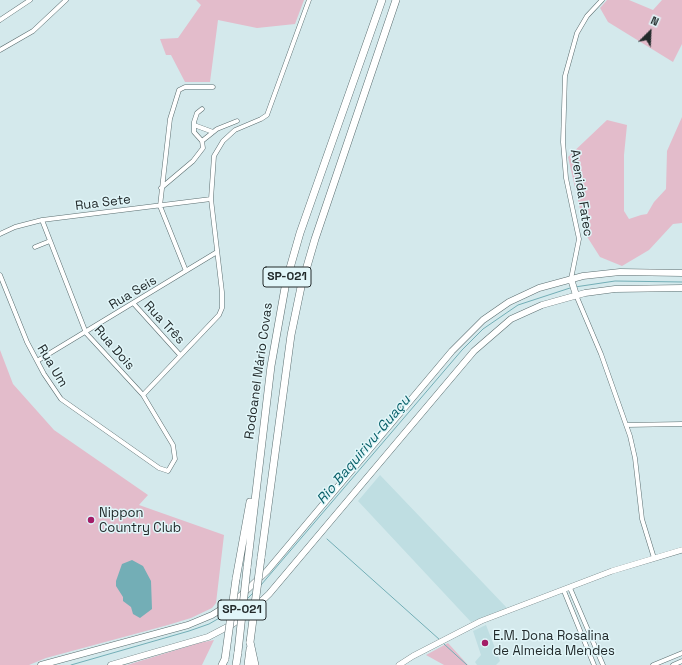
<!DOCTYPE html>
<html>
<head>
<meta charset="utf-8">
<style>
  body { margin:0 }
  #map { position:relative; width:682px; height:665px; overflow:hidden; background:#d4e9ec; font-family:"Space Grotesk",sans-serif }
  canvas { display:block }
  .north { position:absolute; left:630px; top:12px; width:40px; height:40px; -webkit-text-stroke:3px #e1f6f9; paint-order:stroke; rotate:24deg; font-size:11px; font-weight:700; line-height:16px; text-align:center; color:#222a2b }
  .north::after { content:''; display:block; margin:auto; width:14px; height:18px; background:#222a2b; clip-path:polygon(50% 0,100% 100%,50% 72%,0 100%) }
</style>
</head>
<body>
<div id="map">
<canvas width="682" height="665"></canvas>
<div class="north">N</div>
</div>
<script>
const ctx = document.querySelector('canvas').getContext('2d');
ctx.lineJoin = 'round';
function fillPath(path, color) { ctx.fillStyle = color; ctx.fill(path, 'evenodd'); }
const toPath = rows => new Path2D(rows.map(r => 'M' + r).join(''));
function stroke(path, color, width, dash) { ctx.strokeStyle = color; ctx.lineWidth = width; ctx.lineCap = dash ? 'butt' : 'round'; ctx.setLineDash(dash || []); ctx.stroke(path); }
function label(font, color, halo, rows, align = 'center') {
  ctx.font = font + ' "Space Grotesk",sans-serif'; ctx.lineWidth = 3; ctx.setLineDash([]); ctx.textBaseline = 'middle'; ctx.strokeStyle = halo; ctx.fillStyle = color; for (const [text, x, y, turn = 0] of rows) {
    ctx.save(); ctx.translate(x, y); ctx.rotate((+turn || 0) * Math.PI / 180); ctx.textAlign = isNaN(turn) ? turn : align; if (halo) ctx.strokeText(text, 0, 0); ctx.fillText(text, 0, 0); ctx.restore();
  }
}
const built = toPath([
  [380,475,507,608,471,622,358,501],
  [486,625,500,661,496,665,477,665,475,662,481,655,473,631]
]);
const green = toPath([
  [196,0,304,0,295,24,257,28,218,20,210,82,185,82,171,55,166,55,160,39,178,38,201,5],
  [607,0,629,0,653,10,662,0,682,0,682,44,673,62,608,22,600,8],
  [682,117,682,223,673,224,649,250,622,266,600,257,586,235,568,157,607,120,627,125,624,155,624,211,629,219,641,215,647,214,654,202,666,189,667,151],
  [0,350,13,384,54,430,148,495,139,505,224,535,216,603,212,608,191,618,168,625,46,658,29,665,0,665],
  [214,640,202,665,127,665,199,643],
  [448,643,468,665,444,665,426,655]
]);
const water = toPath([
  [132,560,143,566,151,581,152,609,140,618,133,614,131,607,123,601,123,597,116,586,116,581,122,564]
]);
const stream = toPath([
  [575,287,615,281,682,282],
  [327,539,440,640],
  [261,585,462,350,483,329,518,305,570,288],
  [248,598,253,593],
  [235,607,240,603],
  [444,644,467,665],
  [71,665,189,631,209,624,228,613]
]);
const street = toPath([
  [0,20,30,0],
  [0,50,33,31,66,0],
  [194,125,213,132],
  [202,141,217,129,237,121],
  [161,188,193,161,203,148,202,141,194,132,194,122,197,113,202,109],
  [0,234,15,227,42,220,211,199],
  [35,247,50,241],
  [186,271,160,206,170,119,179,90,185,87,213,87],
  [0,275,27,342,44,374,61,399,159,468,168,471,175,459,173,445,143,395,86,333,42,220],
  [571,279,579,239,566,178,563,142,565,76,577,33,587,16,602,0],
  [576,295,601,354,630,436,635,458,642,519,654,558],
  [134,304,180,355],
  [37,361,217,252],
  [143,395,219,315,222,308,222,292,211,199,214,156,223,141,235,130,261,119,267,115,309,0],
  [626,425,682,424],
  [570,588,603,665],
  [564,591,594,665],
  [653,665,682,653],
  [673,665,682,661]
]);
const secondary = toPath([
  [399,665,413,656,481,621,612,571,682,550]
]);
const primary = toPath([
  [571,279,576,295],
  [41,665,188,625,212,615,236,600,267,571,452,351,483,320,509,302,539,288,583,276,620,272,682,273],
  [111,665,208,637,231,625,251,611,269,594,474,351,511,319,542,305,585,293,615,289,682,288]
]);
const highway = toPath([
  [261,558,291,335,301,287,315,239,396,0],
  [247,568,271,366,286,282,300,233,382,0],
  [236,579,250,502],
  [250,642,255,665],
  [222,665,225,659],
  [236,665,238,652],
  [248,665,250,649]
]);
const highwayBridge = toPath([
  [250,642,261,558],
  [238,652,247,568],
  [225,659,236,579]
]);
const markers = [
  [91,520,4,"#a31c67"],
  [485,643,4,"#a31c67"]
];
const shields = [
  [287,277,48],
  [242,610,48]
];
const shieldNames = [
  ["SP-021",287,277],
  ["SP-021",242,610]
];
const streetNames = [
  ["Avenida Fatec",581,193,81],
  ["Rua Sete",103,203,-7],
  ["Rua Seis",133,293,-31],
  ["Rua Três",164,323,47],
  ["Rua Dois",114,348,49],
  ["Rua Um",52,366,59],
  ["Rodoanel Mário Covas",259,371,-82]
];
const poiNames = [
  ["Nippon",99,513],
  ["Country Club",99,528],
  ["E.M. Dona Rosalina",493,636],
  ["de Almeida Mendes",493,651]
];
const waterNames = [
  ["Rio Baquirivu-Guaçu",364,450,-50]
];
fillPath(built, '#bfdee2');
fillPath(green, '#e3bccb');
fillPath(water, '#73aeb6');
stroke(stream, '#73aeb6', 1);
stroke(street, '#5b6e70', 5);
stroke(secondary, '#5b6e70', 6);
stroke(primary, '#5b6e70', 7);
stroke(highway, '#5b6e70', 8);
stroke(street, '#fff', 4);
stroke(secondary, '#fff', 5.5);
stroke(primary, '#fff', 6);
stroke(highway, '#fff', 7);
stroke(highwayBridge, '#5b6e70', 8, []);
stroke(highwayBridge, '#fff', 7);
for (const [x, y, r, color] of markers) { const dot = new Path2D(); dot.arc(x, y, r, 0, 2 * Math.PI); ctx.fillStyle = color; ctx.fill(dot); stroke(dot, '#e1f6f9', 1.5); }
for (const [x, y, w] of shields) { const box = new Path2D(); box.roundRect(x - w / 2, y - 10, w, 20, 3); ctx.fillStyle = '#e1f6f9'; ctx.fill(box); stroke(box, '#222a2b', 1); }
label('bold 12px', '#222a2b', null, shieldNames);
label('13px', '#222a2b', '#e1f6f9', streetNames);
label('13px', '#222a2b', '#e1f6f9', poiNames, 'left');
label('italic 14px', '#085f68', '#e1f6f9', waterNames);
</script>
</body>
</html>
